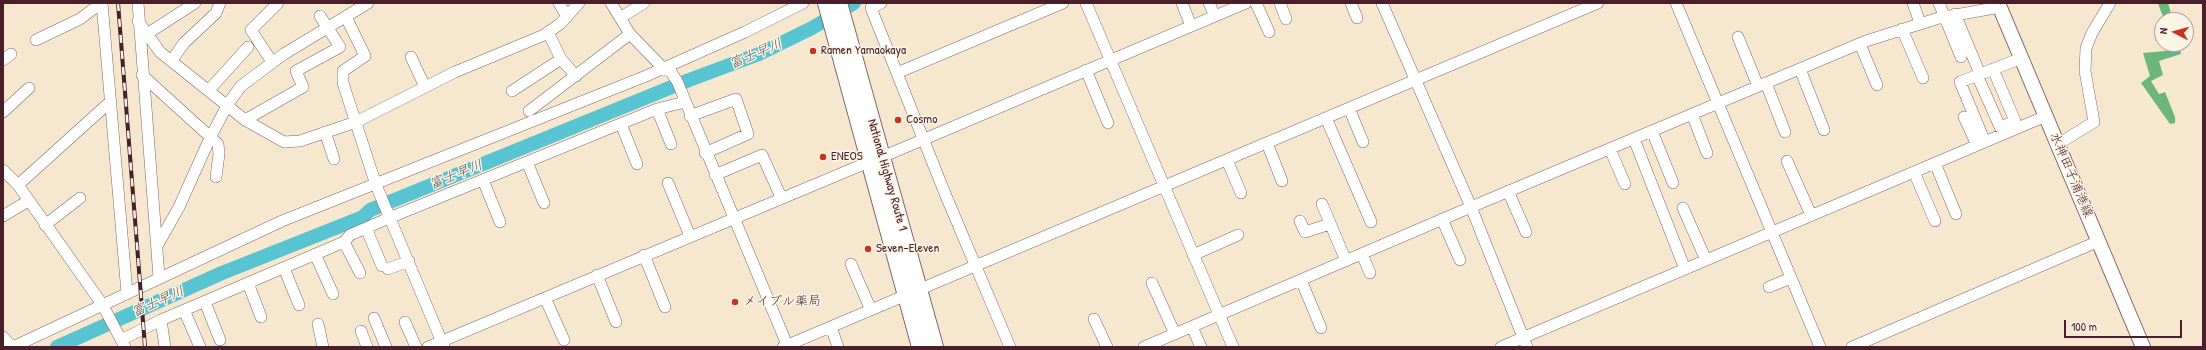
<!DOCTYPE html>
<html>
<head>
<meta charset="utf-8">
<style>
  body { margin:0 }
  #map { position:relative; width:2206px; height:350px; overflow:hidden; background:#f6e8ce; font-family:"Patrick Hand",sans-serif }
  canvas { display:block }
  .frame { position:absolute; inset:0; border:4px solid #4a1f2b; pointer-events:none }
  .north { position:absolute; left:2154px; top:12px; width:40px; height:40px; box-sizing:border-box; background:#fcf5e5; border:1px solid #b59f9b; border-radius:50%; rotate:276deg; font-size:11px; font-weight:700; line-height:16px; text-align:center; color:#4a1f2b }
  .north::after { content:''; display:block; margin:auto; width:14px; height:18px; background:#c8321e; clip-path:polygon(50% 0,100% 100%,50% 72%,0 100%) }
  .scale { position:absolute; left:2064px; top:320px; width:118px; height:18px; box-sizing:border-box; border:2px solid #4a1f2b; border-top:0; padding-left:5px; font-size:12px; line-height:14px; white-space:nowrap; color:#4a1f2b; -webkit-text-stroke:3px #fcf5e5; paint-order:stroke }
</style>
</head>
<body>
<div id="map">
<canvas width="2206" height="350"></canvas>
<div class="frame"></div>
<div class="north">N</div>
<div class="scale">100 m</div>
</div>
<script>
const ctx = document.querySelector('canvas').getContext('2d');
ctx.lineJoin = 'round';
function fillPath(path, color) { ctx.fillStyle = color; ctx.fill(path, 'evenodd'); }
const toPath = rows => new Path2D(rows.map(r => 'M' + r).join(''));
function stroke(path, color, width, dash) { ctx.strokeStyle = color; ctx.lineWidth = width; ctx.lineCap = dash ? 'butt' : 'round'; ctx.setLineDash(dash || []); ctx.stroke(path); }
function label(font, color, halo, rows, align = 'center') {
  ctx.font = font + ' "Patrick Hand","Klee One",sans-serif'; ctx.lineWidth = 3; ctx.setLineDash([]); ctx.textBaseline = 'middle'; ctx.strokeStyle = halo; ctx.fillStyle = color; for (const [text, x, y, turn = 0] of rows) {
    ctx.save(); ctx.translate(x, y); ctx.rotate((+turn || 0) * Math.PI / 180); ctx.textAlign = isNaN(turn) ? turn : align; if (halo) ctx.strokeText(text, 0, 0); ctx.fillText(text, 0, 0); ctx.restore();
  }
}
const forest = toPath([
  [2158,3,2168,3,2173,20,2164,20],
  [2174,44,2179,44,2181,54,2159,61,2163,75,2151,81,2159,94,2165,92,2175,117,2175,123,2170,124,2141,83,2150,76,2143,53,2176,50]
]);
const river = toPath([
  [57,347,222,273,363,217,370,210,689,80,759,54,812,28,854,3]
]);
const minor = toPath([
  [102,3,127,293],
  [138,3,159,277],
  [559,3,567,17],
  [611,3,630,34,663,68,671,72,677,81,788,347],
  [881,3,871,8,946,196,1010,347],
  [1086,3,1233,347],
  [1182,3,1191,26],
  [1209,3,1215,16],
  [1256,3,1269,32],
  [1280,3,1286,19],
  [1351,3,1357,18],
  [1382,3,1471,207,1527,347],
  [1676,3,1820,347],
  [1913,3,1920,23],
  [1939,3,1961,57],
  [1955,14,1980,74],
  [346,17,365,56,343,71,343,83,376,185,444,347],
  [620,18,644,3],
  [138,21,160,52,245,120,284,142,300,141,356,122,455,72,544,35,560,24,579,3],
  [1902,29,1923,78],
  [548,32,561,59,576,76],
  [147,34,195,3],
  [1738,37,1758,86],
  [36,40,80,19,101,3],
  [1860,44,1877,85],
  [411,57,425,87],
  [3,60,11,54],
  [172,60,184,43,216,13,220,3],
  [272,62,251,30,278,3],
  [1800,69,1824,130],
  [1086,70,1108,123],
  [897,73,1063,3],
  [142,75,218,144,219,154,216,177],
  [1977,75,2000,127,2015,121,1993,69],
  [1766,83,1785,132],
  [209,90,248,47],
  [512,91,561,59],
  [1349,108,1363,142],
  [657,109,671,144],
  [529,111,630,34],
  [3,112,29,88],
  [1692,114,1707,153],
  [690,116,736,99,748,134,705,153],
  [1964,117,1977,145],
  [1326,118,1371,222],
  [245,120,303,87,296,71,340,47,320,16],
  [621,124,637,164],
  [1652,131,1673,183],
  [325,132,334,159],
  [1634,139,1685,269],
  [1985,142,1960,82,2022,58],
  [1267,143,1282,181],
  [2058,144,2094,122,2085,71,2086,48,2092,33,2110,3],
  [1610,149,1625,184],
  [882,157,1246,3],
  [1227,160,1241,193],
  [1787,161,1811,215],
  [527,162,544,203],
  [1935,163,1956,214],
  [3,170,18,185,102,304,125,347],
  [1914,172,1935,221],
  [715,175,762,155,781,197],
  [483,180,500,222],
  [668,183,690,236],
  [18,185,111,101],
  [1508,191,1526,232],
  [1322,204,1346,261],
  [1683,208,1706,260],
  [3,216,28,201],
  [1442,219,1460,260],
  [1300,221,1305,232,1330,224],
  [45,225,80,198],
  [366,228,382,266],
  [344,242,360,273],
  [157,246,179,207,210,138,228,104,241,86,284,54,368,3],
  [315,254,333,294],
  [1362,254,1370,273],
  [644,255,665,307],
  [1193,255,1238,235],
  [851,264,871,310],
  [284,268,299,305],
  [388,269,409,261],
  [597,275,616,322],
  [1301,280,1321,328],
  [248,283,261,317],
  [1152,283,1175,334],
  [1769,287,1791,278],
  [545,298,564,340],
  [205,302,220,340],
  [184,310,200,347],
  [374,318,386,347],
  [1094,319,1107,347],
  [405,322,416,347],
  [318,324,323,347],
  [831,327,838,347],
  [1192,327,1201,347],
  [361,331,367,347],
  [3,337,12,347],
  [121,340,161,320],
  [13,347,282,221,646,76,745,32,803,3],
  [165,347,161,320,344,242,350,235,389,218,657,109,685,102],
  [428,347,871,161],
  [783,347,1598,3],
  [1144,347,1471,207,1866,41,1939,18,2000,7],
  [1501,347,2046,116],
  [1852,347,2099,241]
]);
const major = toPath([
  [1998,3,2143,347]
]);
const highway = toPath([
  [826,3,920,347],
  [839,3,935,347]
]);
const rail = toPath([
  [118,3,145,347]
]);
const markers = [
  [813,51,4,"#c8321e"],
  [898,120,4,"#c8321e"],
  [823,157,4,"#c8321e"],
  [868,249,4,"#c8321e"],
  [735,302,4,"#c8321e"]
];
const poiNames = [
  ["Ramen Yamaokaya",821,51],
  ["Cosmo",906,120],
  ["ENEOS",831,157],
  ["Seven-Eleven",876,249],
  ["メイプル薬局",743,302]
];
const streetNames = [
  ["National Highway Route 1",887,175,74],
  ["水神田子浦港線",2071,175,67]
];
const waterNames = [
  ["富士早川",756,54,-23],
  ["富士早川",456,175,-22],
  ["富士早川",158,302,-24]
];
fillPath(forest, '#6cb67e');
stroke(river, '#58c4d2', 14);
stroke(minor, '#866564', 12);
stroke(major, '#866564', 16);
stroke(highway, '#866564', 18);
stroke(minor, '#fff', 11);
stroke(major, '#fff', 14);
stroke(highway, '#fff', 16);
stroke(rail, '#4a1f2b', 4);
stroke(rail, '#fcf5e5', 2.5, [8]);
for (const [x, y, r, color] of markers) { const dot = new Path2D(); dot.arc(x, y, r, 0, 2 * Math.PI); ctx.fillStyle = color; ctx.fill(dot); stroke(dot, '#fcf5e5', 1.5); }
label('13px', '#4a1f2b', '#fcf5e5', poiNames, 'left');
label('13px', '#4a1f2b', '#fcf5e5', streetNames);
label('italic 14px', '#4f5965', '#fcf5e5', waterNames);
</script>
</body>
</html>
